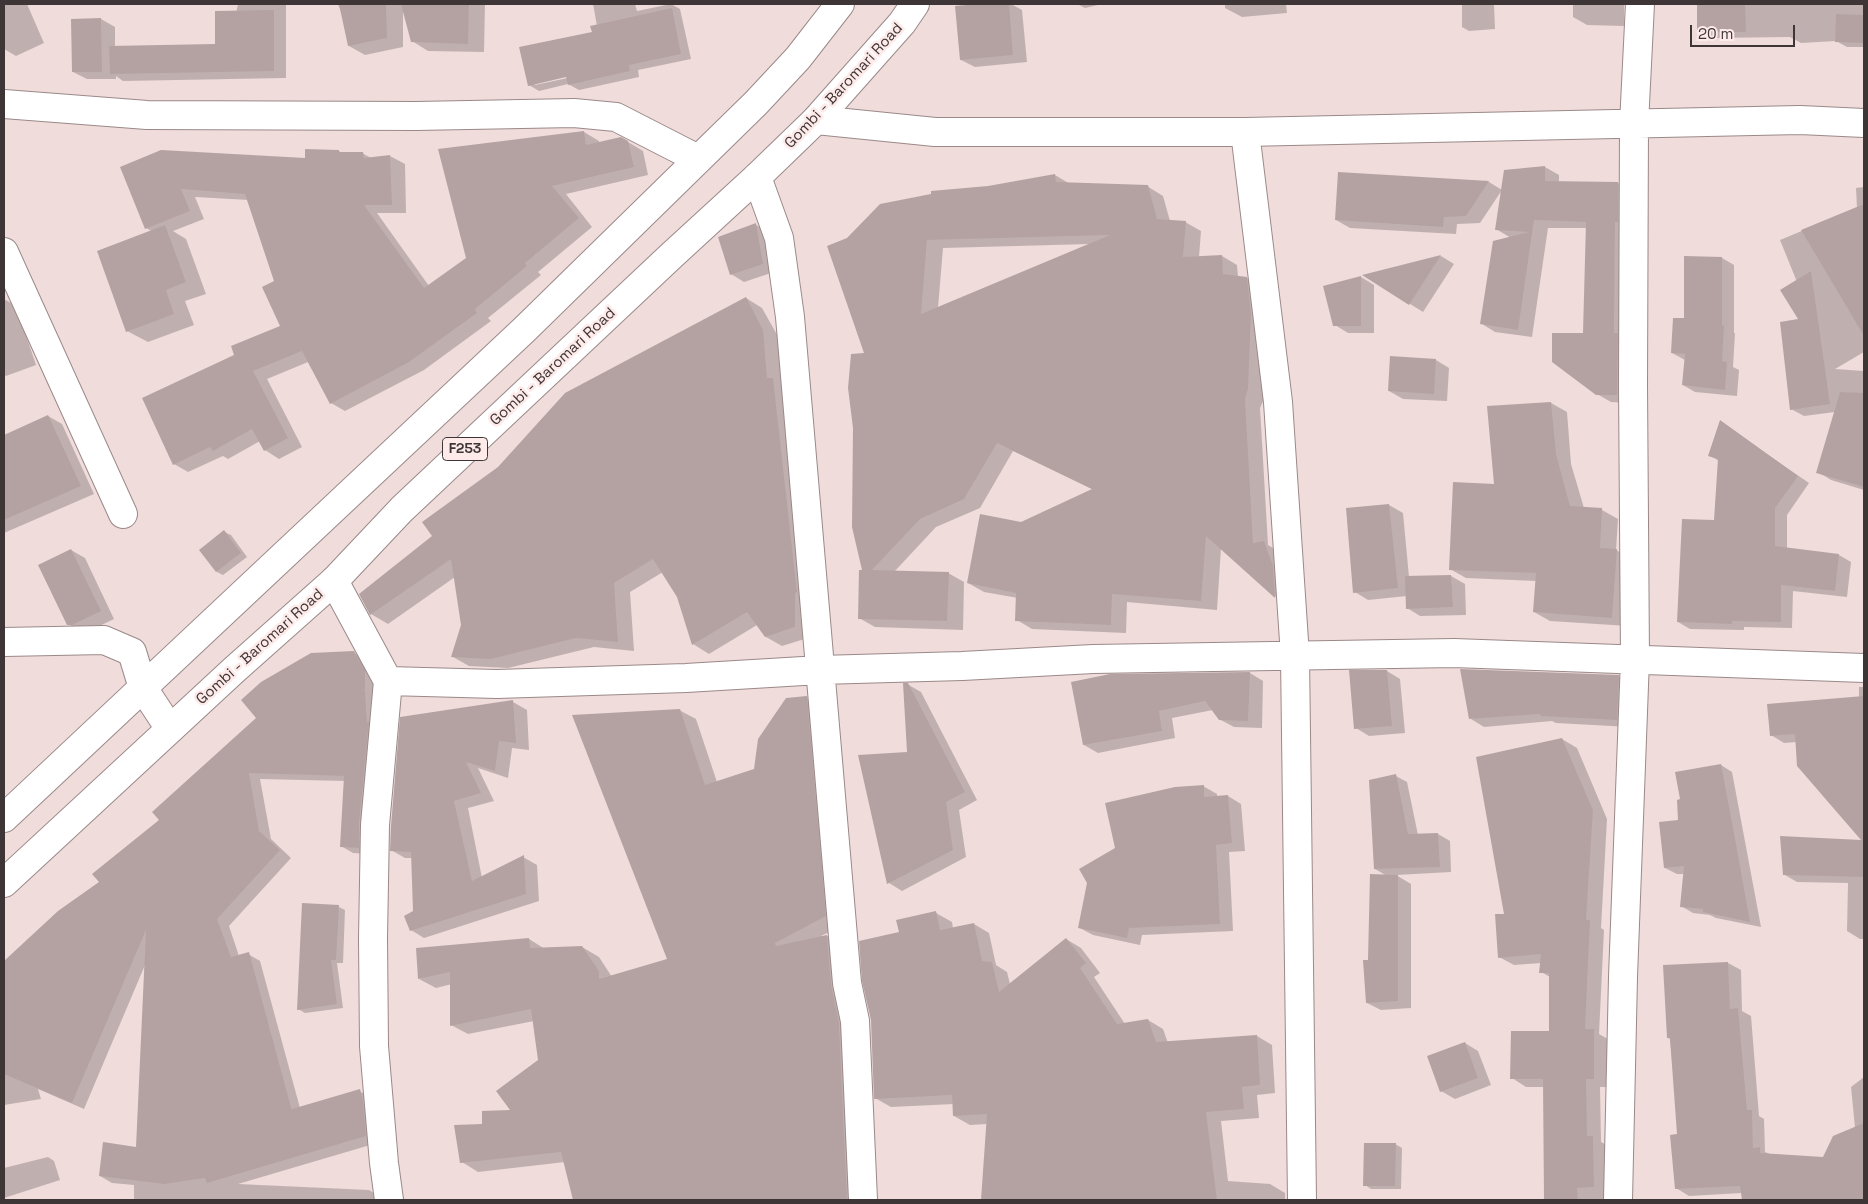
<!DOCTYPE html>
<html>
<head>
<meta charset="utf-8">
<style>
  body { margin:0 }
  #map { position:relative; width:1868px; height:1204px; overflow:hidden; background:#efdcdb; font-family:"Space Grotesk",sans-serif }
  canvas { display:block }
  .frame { position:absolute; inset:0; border:5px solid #3e3636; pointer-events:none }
  .scale { position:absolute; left:1690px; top:25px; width:105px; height:22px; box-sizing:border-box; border:2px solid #3e3636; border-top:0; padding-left:6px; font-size:15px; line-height:18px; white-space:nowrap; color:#3e3636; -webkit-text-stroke:4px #fdeae9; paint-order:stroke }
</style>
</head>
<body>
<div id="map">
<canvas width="1868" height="1204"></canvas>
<div class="frame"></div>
<div class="scale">20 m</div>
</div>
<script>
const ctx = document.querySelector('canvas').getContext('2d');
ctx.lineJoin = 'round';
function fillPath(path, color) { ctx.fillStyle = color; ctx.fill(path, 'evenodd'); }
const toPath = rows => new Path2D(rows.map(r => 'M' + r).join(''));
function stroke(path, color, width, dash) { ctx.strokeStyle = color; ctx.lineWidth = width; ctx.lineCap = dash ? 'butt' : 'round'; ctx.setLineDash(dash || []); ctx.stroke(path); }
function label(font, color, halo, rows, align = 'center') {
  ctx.font = font + ' "Space Grotesk",sans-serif'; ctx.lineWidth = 5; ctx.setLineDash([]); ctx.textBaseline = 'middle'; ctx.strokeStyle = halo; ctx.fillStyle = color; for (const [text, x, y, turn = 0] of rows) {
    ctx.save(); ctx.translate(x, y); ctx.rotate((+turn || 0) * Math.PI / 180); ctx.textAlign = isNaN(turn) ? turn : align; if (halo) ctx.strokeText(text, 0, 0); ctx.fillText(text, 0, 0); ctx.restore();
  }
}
const shadow = toPath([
  [4,4,27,4,44,43,16,56,4,49],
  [238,4,286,4,286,78,123,81,116,76,116,79,87,79,73,72,73,20,101,19,115,27,115,47,216,45,230,43],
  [338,4,485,4,484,52,428,51,412,41,403,6,403,47,365,55,349,46,343,17],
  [593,4,635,4,637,11,671,4,680,9,691,59,638,70,639,77,579,90,568,84,539,91,529,85,593,33,597,26],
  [572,74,572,77,535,85,535,83],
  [990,4,1011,4,1022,10,1027,62,975,67,961,60,956,7],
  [1077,4,1102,4,1085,8],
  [1225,4,1286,4,1287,13,1242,17,1225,8],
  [1462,4,1494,4,1495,29,1469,31,1462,27],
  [1573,4,1624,4,1624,26,1587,25,1573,17],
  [1698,4,1864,4,1864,47,1847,47,1836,41,1801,43,1790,37,1708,38,1698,32],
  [584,132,599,141,599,143,628,142,643,151,648,175,566,194,592,227,538,272,541,275,488,318,491,321,424,370,345,411,331,403,308,362,267,379,302,447,279,459,265,450,260,441,228,459,223,456,188,472,174,464,236,355,281,327,275,282,249,200,195,197,204,219,173,231,186,239,206,294,185,301,194,325,148,342,127,331,153,232,146,228,122,167,306,159,339,151,343,154,362,153,371,158,390,156,405,164,406,213,377,213,429,286,467,258],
  [1545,167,1559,175,1559,182,1618,183,1631,191,1631,403,1611,402,1597,394,1584,335,1587,228,1548,228,1532,337,1495,332,1482,324,1511,238,1496,229,1505,171],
  [1339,173,1489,182,1502,190,1480,223,1457,224,1456,234,1350,228,1336,220],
  [1055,175,1070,184,1147,186,1163,196,1170,221,1185,222,1201,231,1199,257,1222,256,1237,265,1238,277,1247,278,1262,287,1264,399,1260,408,1268,545,1280,552,1291,605,1276,597,1221,548,1217,610,1127,602,1126,633,1032,629,1017,620,1018,598,984,592,968,583,1021,523,1094,490,1013,451,980,508,936,527,894,572,948,573,964,582,963,630,875,627,859,618,863,571,865,354,828,246,988,187],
  [1090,244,938,308,943,248],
  [1864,187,1864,352,1835,369,1864,371,1864,490,1831,480,1818,472,1835,412,1804,416,1791,409,1800,320,1797,282,1780,240,1857,208,1856,188],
  [756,225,769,232,777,271,744,282,731,274],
  [1441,256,1454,264,1423,312,1365,276],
  [1686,258,1722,258,1734,265,1734,333,1735,333,1733,367,1739,370,1737,396,1695,392,1683,385,1685,360,1672,353,1685,319],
  [1361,277,1374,285,1374,333,1348,333,1335,325],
  [746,298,762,308,780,340,811,637,782,646,766,637,757,625,709,654,693,644,678,597,663,572,630,592,634,651,594,647,508,668,469,666,453,657,462,626,455,577,388,624,371,614,360,594],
  [4,299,16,306,36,365,6,376,4,374],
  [1436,360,1449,368,1447,401,1403,399,1389,391],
  [1551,403,1567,412,1571,464,1584,508,1602,510,1618,519,1616,550,1632,559,1628,626,1550,621,1534,612,1536,581,1466,578,1450,569,1495,486],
  [48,416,62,424,94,494,4,533,4,468,24,460],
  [1720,422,1809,483,1787,515,1787,549,1839,555,1851,562,1847,597,1793,591,1792,628,1744,627,1744,630,1690,629,1678,622,1715,521,1719,461,1709,455],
  [1389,505,1403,513,1409,577,1451,576,1465,584,1466,615,1420,616,1407,608,1407,596,1368,600,1355,592,1347,510],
  [224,532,231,535,247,557,223,575,217,572,201,551],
  [71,550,85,558,114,619,87,632,82,632,68,624],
  [354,653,366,660,376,678,370,854,353,853,341,846,345,781,260,779,271,839,291,858,229,926,239,956,248,954,260,961,300,1108,359,1091,371,1097,377,1143,238,1184,369,1190,380,1197,380,1200,134,1200,134,1185,112,1183,100,1176,137,1148,145,965,84,1109,38,1089,41,1099,4,1105,4,962,59,912,100,882,161,820],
  [1387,671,1400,679,1405,733,1369,736,1356,728],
  [1250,673,1263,681,1262,728,1234,727,1219,719,1213,710,1172,718,1175,738,1098,753,1084,745,1073,683],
  [1618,676,1632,684,1630,727,1556,723,1552,721,1484,727,1471,719],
  [907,684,921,692,977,800,959,810,966,857,902,891,889,883,859,756,909,754],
  [1859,687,1864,687,1864,939,1860,939,1847,931,1848,883,1797,882,1785,875,1781,838,1864,841,1799,765,1797,742,1784,743,1771,735,1859,698],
  [806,697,823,707,842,926,821,936,827,936,843,945,864,1200,574,1200,565,1162,478,1172,462,1162,483,1125,512,1111,540,1060,534,1021,468,1034,451,1025,452,984,436,988,419,979,529,939,545,949,582,947,599,957,612,977,669,960,679,710,696,719,717,782,756,770],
  [513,702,527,710,529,750,512,748,508,778,478,768,494,801,468,808,482,878,523,857,537,865,539,901,424,938,411,930,414,912,412,858,405,858,391,850],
  [1562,739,1577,748,1607,819,1601,928,1604,930,1599,1034,1608,1039,1608,1087,1600,1087,1601,1142,1607,1145,1605,1200,1545,1200,1544,1087,1526,1087,1512,1078,1550,1032,1550,977,1541,972,1541,963,1514,965,1499,957,1506,915],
  [1721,765,1732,772,1761,927,1716,918,1710,915,1693,913,1681,906,1684,874,1677,874,1665,868,1680,821],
  [1396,776,1407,782,1418,835,1438,834,1450,841,1451,872,1396,875,1411,884,1411,1008,1381,1010,1367,1003,1369,961,1387,876,1375,869],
  [1203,786,1217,794,1217,797,1228,796,1241,804,1245,851,1229,852,1233,931,1142,935,1140,945,1093,935,1080,928,1116,849],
  [339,907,345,910,343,963,337,963,343,1008,305,1013,298,1009],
  [936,913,952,922,953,928,974,924,989,933,996,965,1007,972,1010,984,1066,939,1081,948,1100,973,1094,977,1125,1024,1148,1020,1163,1029,1168,1043,1257,1036,1272,1045,1275,1093,1257,1095,1259,1118,1221,1121,1228,1181,1270,1184,1285,1193,1285,1200,1073,1200,1068,1075,1049,1074,1040,1200,982,1200,987,1124,970,1125,954,1116,954,1104,891,1107,875,1098,872,1020,900,933],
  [1728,963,1741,970,1742,1011,1751,1016,1759,1116,1764,1119,1765,1152,1770,1154,1824,1158,1855,1128,1851,1087,1864,1077,1864,1200,1743,1200,1742,1193,1689,1196,1676,1188,1679,1135,1670,1039,1668,1038,1665,966],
  [1465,1043,1478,1051,1491,1085,1455,1099,1441,1091],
  [1395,1144,1402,1148,1401,1189,1371,1189,1365,1185],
  [48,1157,54,1161,60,1180,4,1198,4,1168]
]);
const building = toPath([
  [339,4,386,4,387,38,348,46],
  [401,4,469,4,468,44,411,42],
  [977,4,1009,4,1013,55,960,60,955,6],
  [1697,4,1745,4,1746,32,1697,32],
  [672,8,681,54,629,65,630,71,568,85,566,77,528,86,519,47,592,32,590,26],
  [274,10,274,71,110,74,109,46,215,44,215,11],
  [1836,14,1864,15,1864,43,1835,42],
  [101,18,102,72,72,72,71,19],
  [584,131,586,145,621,137,628,141,634,167,552,186,579,218,525,263,527,266,475,309,477,313,409,362,330,404,302,351,253,371,288,438,264,451,252,429,213,451,210,447,173,465,142,398,234,355,231,346,280,326,262,287,274,281,245,194,181,189,190,211,145,229,120,167,161,150,305,158,305,149,339,150,339,152,363,152,364,158,390,155,392,205,364,205,424,288,466,258,438,149],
  [1545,166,1545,181,1618,182,1618,222,1615,222,1614,333,1618,333,1617,395,1596,395,1552,362,1552,333,1583,333,1586,222,1534,220,1518,330,1480,324,1493,241,1529,232,1495,230,1504,170],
  [1338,172,1489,181,1466,216,1444,217,1443,227,1335,220],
  [1055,174,1056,182,1148,185,1157,219,1186,221,1183,257,1222,255,1223,274,1247,277,1251,313,1248,389,1245,399,1253,543,1264,541,1273,566,1275,598,1206,536,1201,601,1112,594,1111,625,1015,621,1016,593,967,583,980,514,1021,522,1092,489,997,443,964,499,920,519,872,570,949,572,947,621,858,619,859,570,862,570,852,527,853,428,848,388,851,354,864,353,827,246,847,238,880,204,931,194,931,191,988,186],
  [1110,235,921,314,927,240],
  [1864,204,1864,336,1801,230],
  [756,223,763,264,730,275,718,237],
  [165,225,186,282,166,290,174,314,126,332,97,251],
  [1441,255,1409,305,1362,275],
  [1684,256,1722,257,1722,326,1724,325,1722,361,1727,362,1725,390,1682,385,1685,354,1671,353,1673,318,1684,318],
  [1811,271,1830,404,1790,410,1780,322,1798,319,1780,290],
  [1361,276,1361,326,1333,326,1323,286],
  [746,297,763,330,767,378,773,378,797,592,795,593,795,627,765,637,747,612,692,645,677,597,653,559,614,583,618,642,576,638,491,659,451,657,461,625,451,559,370,615,359,594,432,536,422,522,498,467,565,393],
  [1390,356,1436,359,1434,394,1388,391],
  [1840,392,1864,393,1864,487,1816,473],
  [1551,402,1556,454,1570,506,1602,508,1600,548,1617,549,1612,618,1533,612,1536,573,1449,570,1453,482,1494,484,1487,406],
  [48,415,81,486,4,520,4,435],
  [1720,420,1798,476,1775,508,1775,546,1839,554,1835,591,1781,585,1781,622,1732,621,1732,624,1677,622,1682,519,1714,520,1718,459,1708,456],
  [1389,504,1398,588,1353,593,1346,508],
  [224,530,241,553,216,572,199,550],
  [71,549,101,611,72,625,67,625,38,565],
  [1451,575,1453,607,1406,609,1405,576],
  [354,651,365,670,365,690,363,691,365,691,367,722,369,722,359,824,359,848,340,847,344,776,249,773,259,831,280,850,217,919,231,957,249,952,292,1111,292,1109,360,1089,363,1101,366,1136,207,1183,205,1178,164,1184,99,1176,103,1142,136,1147,146,930,72,1103,4,1074,4,961,58,911,99,882,92,874,159,820,152,812,256,718,241,700,261,682,311,653],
  [1460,669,1619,675,1617,720,1541,716,1540,714,1469,719],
  [1349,670,1387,670,1392,726,1354,729],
  [1250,672,1248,721,1219,720,1205,701,1159,711,1162,731,1083,745,1071,682,1110,674],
  [903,683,908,683,965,792,946,802,953,850,887,884,858,755,907,752],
  [807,696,826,916,775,943,776,946,827,935,831,984,839,1023,847,1200,573,1200,561,1152,460,1163,454,1125,482,1124,482,1111,510,1110,496,1091,538,1060,531,1009,450,1026,450,972,418,979,416,948,529,938,530,948,582,946,599,971,599,979,667,959,572,715,680,709,705,785,754,769,758,739,786,698],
  [1864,696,1864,877,1783,875,1780,836,1861,840,1797,766,1795,734,1770,736,1767,704],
  [513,700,516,743,499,741,495,771,466,762,481,793,454,801,472,881,524,855,526,894,410,931,404,916,413,911,411,852,390,851,391,826,400,717],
  [1562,738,1593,810,1586,920,1590,920,1585,1029,1594,1029,1594,1079,1586,1079,1587,1136,1593,1136,1594,1187,1577,1188,1578,1200,1544,1200,1543,1079,1510,1079,1511,1031,1549,1031,1549,973,1539,973,1541,954,1498,958,1495,914,1504,914,1476,757],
  [1721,764,1736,844,1750,922,1703,912,1703,909,1680,907,1684,866,1664,868,1659,822,1678,820,1677,800,1680,799,1675,772],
  [1396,774,1408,834,1438,833,1440,867,1374,869,1369,780],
  [1204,785,1204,797,1228,795,1232,843,1216,845,1220,924,1129,928,1127,938,1078,928,1087,883,1079,869,1115,848,1105,803,1175,787],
  [1370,874,1398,875,1398,1001,1366,1003,1363,960,1368,960],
  [302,903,339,905,336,960,331,960,337,1004,297,1010],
  [936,911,940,930,974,923,982,961,992,962,999,992,1066,938,1086,963,1080,968,1117,1024,1148,1019,1156,1042,1257,1035,1260,1085,1242,1087,1244,1109,1206,1112,1217,1200,981,1200,987,1114,953,1116,952,1095,874,1099,871,1020,862,981,859,941,899,932,896,920],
  [1728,962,1730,1009,1738,1008,1747,1110,1752,1110,1753,1148,1760,1147,1760,1153,1823,1157,1833,1136,1864,1123,1864,1200,1742,1200,1740,1186,1675,1189,1670,1135,1677,1134,1670,1038,1667,1038,1663,965],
  [1465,1042,1478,1078,1440,1092,1427,1056],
  [1364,1143,1396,1143,1395,1186,1363,1186]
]);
const minor = toPath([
  [4,104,147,115,416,116,574,113,616,117,698,159],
  [816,120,935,132,1245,132,1800,120,1864,123],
  [1245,132,1278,402,1295,656,1302,1200],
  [757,177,779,238,790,317,847,983,855,1021,863,1200],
  [4,252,123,514],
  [334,581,388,681,375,825,373,938,374,1046,384,1163,389,1200],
  [4,642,104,640,132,652,143,688,170,729],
  [388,681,497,684,686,678,820,670,962,666,1093,659,1454,653,1864,668],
  [1618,1200,1623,977,1635,659,1633,385,1634,124,1640,4]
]);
const primary = toPath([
  [4,818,525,329,756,103,798,58,840,4],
  [4,883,234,670,334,581,402,509,671,256,757,177,816,120,902,23,915,4]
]);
const shields = [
  [465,449,45]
];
const shieldNames = [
  ["F253",465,449]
];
const streetNames = [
  ["Gombi - Baromari Road",844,86,-47],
  ["Gombi - Baromari Road",553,367,-43],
  ["Gombi - Baromari Road",260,647,-42]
];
fillPath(shadow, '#0003');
fillPath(building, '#b4a2a2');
stroke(minor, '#9b8989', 30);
stroke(primary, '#9b8989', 30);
stroke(minor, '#fff', 28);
stroke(primary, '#fff', 28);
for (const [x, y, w] of shields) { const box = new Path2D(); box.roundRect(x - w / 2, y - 11.5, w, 23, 4); ctx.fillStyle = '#fdeae9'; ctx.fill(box); stroke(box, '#3e3636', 1); }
label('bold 14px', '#3e3636', null, shieldNames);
label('15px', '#3e3636', '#fdeae9', streetNames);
</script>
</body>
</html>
